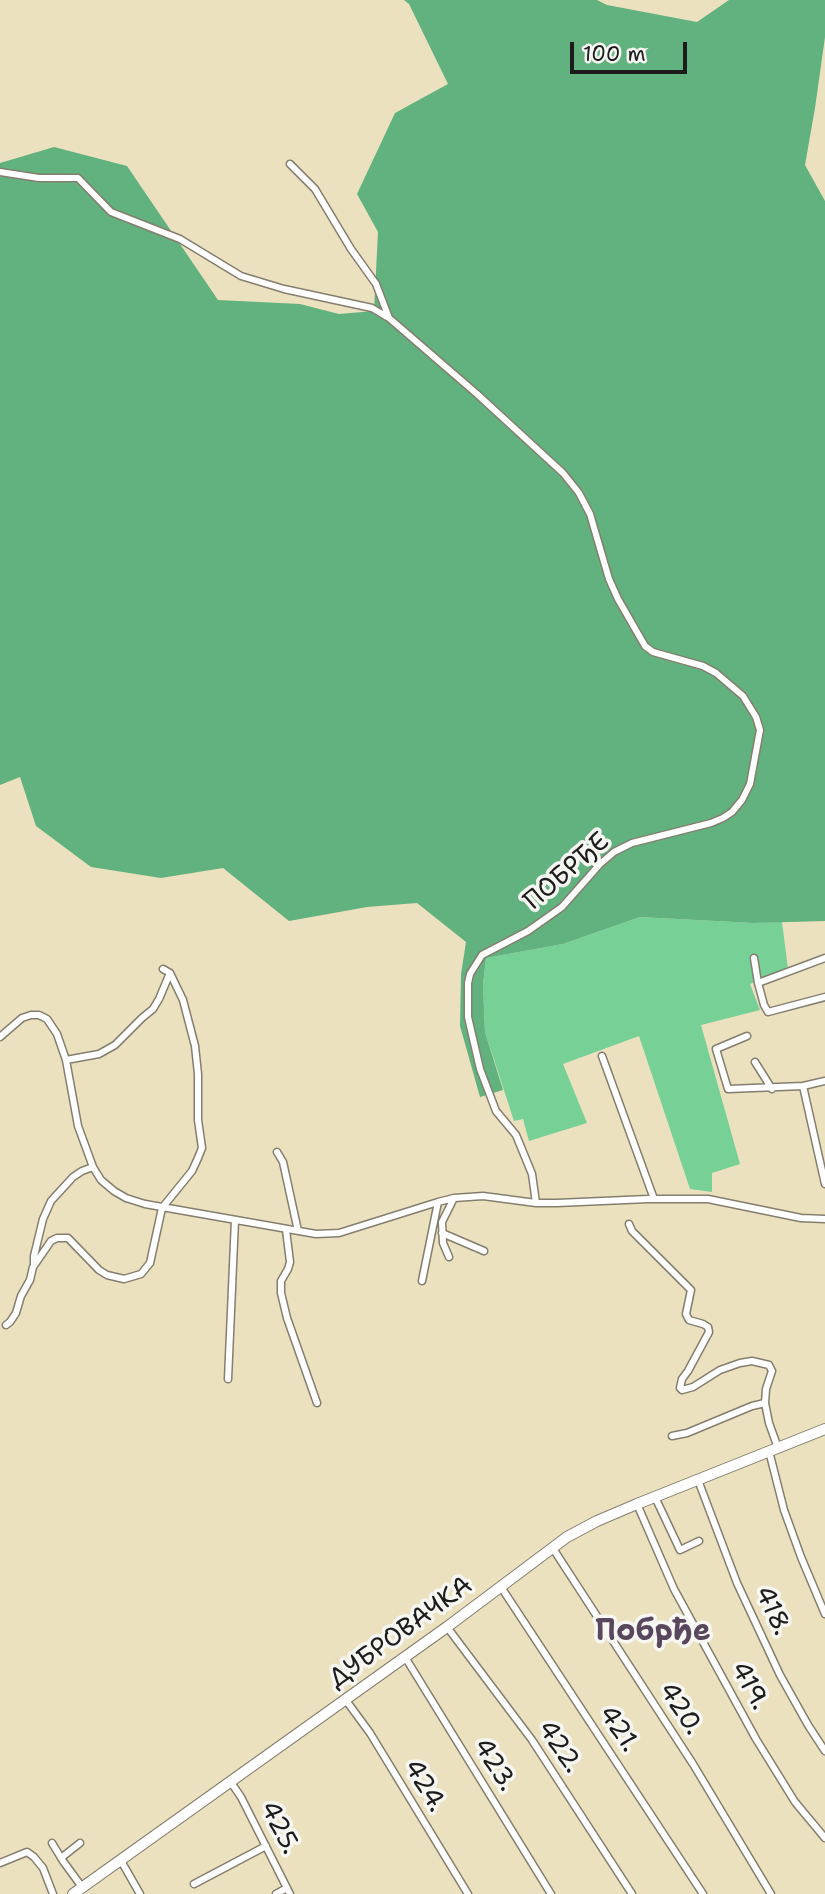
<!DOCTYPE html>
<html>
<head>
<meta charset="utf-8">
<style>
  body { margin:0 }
  #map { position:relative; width:825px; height:1894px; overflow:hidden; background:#ebe1bf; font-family:"Shantell Sans",sans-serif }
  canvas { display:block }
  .scale { position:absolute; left:570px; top:42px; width:117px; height:32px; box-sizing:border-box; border:4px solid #1c1c1c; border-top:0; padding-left:9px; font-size:21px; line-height:24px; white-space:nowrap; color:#1c1c1c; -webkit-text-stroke:5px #f6f6f2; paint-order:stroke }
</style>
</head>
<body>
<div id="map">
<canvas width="825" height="1894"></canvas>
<div class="scale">100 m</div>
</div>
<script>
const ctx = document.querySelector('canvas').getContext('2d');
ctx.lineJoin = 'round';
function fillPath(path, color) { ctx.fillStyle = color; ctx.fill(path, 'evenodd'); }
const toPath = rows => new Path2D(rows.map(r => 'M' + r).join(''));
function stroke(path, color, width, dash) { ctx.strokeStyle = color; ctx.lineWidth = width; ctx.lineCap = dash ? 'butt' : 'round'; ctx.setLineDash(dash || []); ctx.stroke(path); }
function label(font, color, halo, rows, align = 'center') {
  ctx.font = font + ' "Shantell Sans",sans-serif'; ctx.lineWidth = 7; ctx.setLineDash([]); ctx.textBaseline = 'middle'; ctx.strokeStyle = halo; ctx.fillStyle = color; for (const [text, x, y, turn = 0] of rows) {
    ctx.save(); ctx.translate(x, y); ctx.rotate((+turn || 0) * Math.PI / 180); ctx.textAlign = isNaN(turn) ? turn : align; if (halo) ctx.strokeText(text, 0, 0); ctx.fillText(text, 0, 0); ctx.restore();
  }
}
const green = toPath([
  [640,917,753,923,782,922,788,969,750,984,760,1010,701,1025,740,1164,712,1173,712,1192,690,1189,639,1036,563,1064,587,1123,529,1141,523,1119,514,1121,485,1032,483,985,486,958,563,944]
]);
const forest = toPath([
  [404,0,597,0,607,5,697,22,729,0,825,0,825,37,815,108,805,165,825,201,825,921,753,923,640,917,563,944,486,958,483,985,485,1032,503,1090,480,1097,460,1026,461,974,466,942,417,903,367,907,289,921,223,868,161,878,91,867,36,826,20,777,0,785,0,163,54,147,127,166,218,300,300,304,339,314,374,311,378,232,357,194,395,113,448,84,409,4]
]);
const minor = toPath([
  [290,164,315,189,351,249,376,284,389,318,477,394,563,473,579,493,590,514,609,579,618,599,645,646,653,652,703,666,716,673,743,696,756,717,760,730,750,784,742,800,732,812,723,818,711,823,632,843,614,852,600,864,562,907,528,931,482,955,470,974,468,983,468,1017,480,1069,496,1111,516,1135,532,1174,536,1203],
  [0,172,39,178,78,178,111,212,180,239,241,276,284,289,372,308,387,317],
  [754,958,758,983,764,1005,768,1012,825,997],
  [758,983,825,958],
  [747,1036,716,1049,728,1089,803,1086],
  [0,1037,22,1018,31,1015,39,1015,47,1019,57,1034,66,1060,78,1126,93,1167,101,1180,114,1191,126,1198,145,1204,316,1234,339,1233,438,1202,454,1198,483,1196,536,1203,557,1203,648,1199,708,1199,801,1218,825,1219],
  [602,1056,654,1199],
  [66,1060,99,1054,115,1045,142,1018,153,1009,159,999,170,973],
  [755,1062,772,1089],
  [825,1081,803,1086,825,1184],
  [277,1152,283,1162,298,1231],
  [629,1224,632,1231,691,1290,686,1314,689,1320,703,1324,708,1327,709,1332,688,1371,682,1379,680,1388,682,1390,693,1387,720,1370,740,1363,752,1361,769,1365,772,1371,766,1389,765,1403,769,1423,778,1448],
  [286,1230,290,1262,288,1269,281,1281,281,1293,287,1318,317,1403],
  [442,1233,484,1251],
  [449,1257,443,1243,442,1222,454,1198],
  [34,1265,34,1256,43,1219,51,1201,73,1177,82,1171,93,1167],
  [422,1281,438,1202],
  [6,1325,10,1322,16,1313,21,1296,30,1280,33,1267,51,1241,57,1238,68,1238,99,1270,107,1275,124,1279,141,1274,150,1263,162,1208,192,1171,198,1158,202,1148,198,1120,198,1074,195,1046,183,1000,170,973,163,969],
  [228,1379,235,1220],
  [672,1436,687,1433,752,1406,765,1403],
  [769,1451,784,1510,801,1557,825,1614],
  [698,1480,737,1583,780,1675,808,1725,825,1751],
  [655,1497,680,1550,699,1541],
  [637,1504,674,1589,756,1739,795,1802,825,1838],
  [552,1547,693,1764,771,1894],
  [501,1587,703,1894],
  [447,1627,532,1740,632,1894],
  [405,1657,551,1894],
  [345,1699,370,1733,468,1894],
  [230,1781,241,1797,290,1894],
  [52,1843,63,1861,82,1887],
  [61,1858,80,1843],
  [120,1859,140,1894],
  [0,1863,27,1852,34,1857,43,1868,53,1894],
  [194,1884,266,1846],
  [276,1894,287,1888]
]);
const primary = toPath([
  [73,1894,447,1627,567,1537,597,1521,637,1504,825,1429]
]);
const streetNames = [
  ["ПОБРЂЕ",567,872,-41],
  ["418.",772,1611,65],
  ["ДУБРОВАЧКА",401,1633,-36],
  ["419.",749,1686,61],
  ["420.",680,1709,57],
  ["421.",618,1729,56],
  ["422.",559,1747,56],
  ["423.",494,1765,58],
  ["424.",424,1786,59],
  ["425.",279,1828,63]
];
const quarterNames = [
  ["Побрђе",653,1632]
];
fillPath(green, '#77d096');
fillPath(forest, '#61b27f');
stroke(minor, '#847e6e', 9);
stroke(primary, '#847e6e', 12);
stroke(minor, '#fff', 6);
stroke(primary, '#fff', 10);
label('26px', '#1c1c1c', '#f6f6f2', streetNames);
label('bold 30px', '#59485d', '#f6f6f2', quarterNames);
</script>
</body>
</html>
